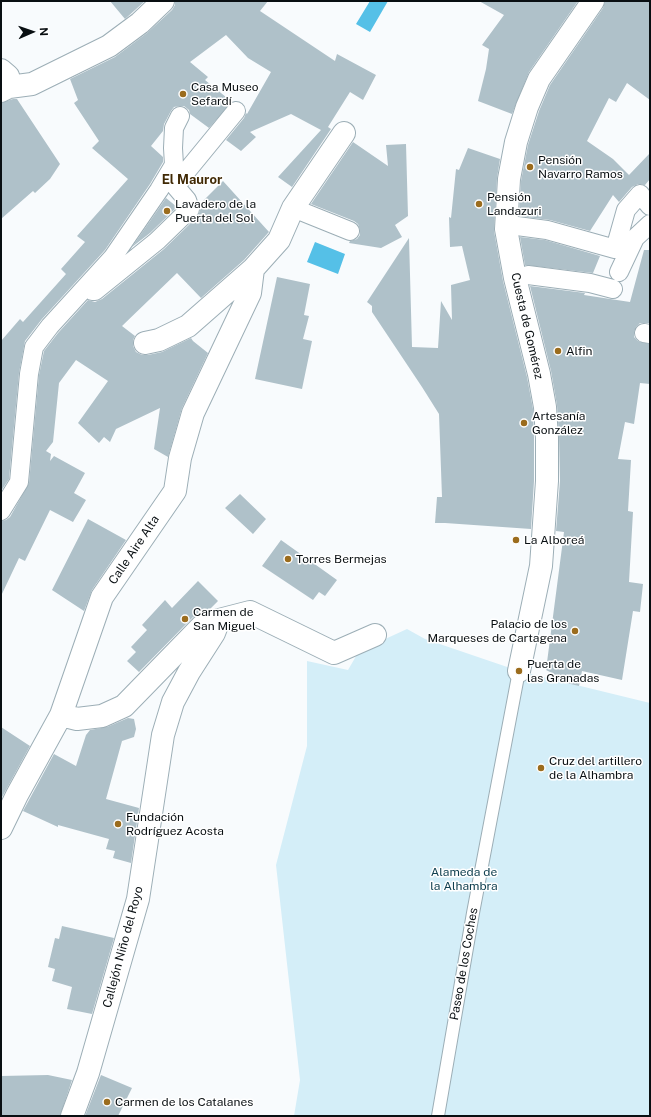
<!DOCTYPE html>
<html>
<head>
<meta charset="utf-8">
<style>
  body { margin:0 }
  #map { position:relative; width:651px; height:1117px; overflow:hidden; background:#f8fbfd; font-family:"Public Sans",sans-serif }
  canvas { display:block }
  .frame { position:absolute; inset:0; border:2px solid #090f12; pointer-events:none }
  .north { position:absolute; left:12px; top:12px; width:40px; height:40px; -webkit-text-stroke:3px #fff; paint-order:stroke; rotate:88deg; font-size:11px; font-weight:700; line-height:16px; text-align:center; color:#090f12 }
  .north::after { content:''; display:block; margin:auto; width:14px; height:18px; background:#090f12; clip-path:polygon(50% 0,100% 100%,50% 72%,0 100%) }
</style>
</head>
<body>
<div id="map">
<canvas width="651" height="1117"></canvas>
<div class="frame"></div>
<div class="north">N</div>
</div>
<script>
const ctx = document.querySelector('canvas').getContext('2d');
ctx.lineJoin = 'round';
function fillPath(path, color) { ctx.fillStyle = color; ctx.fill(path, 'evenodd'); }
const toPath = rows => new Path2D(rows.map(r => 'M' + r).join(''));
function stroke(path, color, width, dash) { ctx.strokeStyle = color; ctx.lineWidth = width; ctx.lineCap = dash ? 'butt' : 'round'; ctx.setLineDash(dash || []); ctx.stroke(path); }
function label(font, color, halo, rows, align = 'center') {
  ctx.font = font + ' "Public Sans",sans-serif'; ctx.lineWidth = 3; ctx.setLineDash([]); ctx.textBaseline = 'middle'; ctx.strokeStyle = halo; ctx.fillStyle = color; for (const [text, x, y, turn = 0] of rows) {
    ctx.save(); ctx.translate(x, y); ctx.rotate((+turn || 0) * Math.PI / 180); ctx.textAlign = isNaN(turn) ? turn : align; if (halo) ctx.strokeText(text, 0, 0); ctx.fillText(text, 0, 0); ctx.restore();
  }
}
const green = toPath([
  [407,629,425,639,519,671,650,703,650,1116,294,1116,300,1080,276,865,307,746,307,661,348,670,359,651]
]);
const water = toPath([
  [370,1,388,1,370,32,356,24],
  [315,242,345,254,338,274,307,262]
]);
const building = toPath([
  [110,1,145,1,125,19],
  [175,1,268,1,260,11,335,61,337,54,376,75,363,100,350,92,328,127,331,129,292,187,278,177,321,130,291,114,250,132,256,137,241,151,226,140,244,118,246,113,247,114,271,72,248,58,226,35,190,62,208,77,205,80,232,102,209,128,190,114,189,110,184,106,179,106,174,107,171,111,164,124,163,131,151,146,163,157,163,162,150,184,105,250,42,319,25,341,19,373,9,479,1,491,1,341,20,319,23,322,66,274,61,269,85,242,77,236,128,179,92,148,99,141,74,103,78,100,70,79,115,57,147,33,172,10,175,5],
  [479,1,578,1,529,72,512,114,478,101,486,69,489,49,482,45,504,15],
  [605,1,650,1,650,100,627,83,616,102,609,98,587,141,613,159,629,175,650,153,650,179,645,185,638,184,632,187,619,202,613,195,590,231,550,220,519,216,521,181,528,145,539,111,550,85,603,8],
  [13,99,17,99,60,164,50,179,35,193,33,191,1,219,1,103],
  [353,142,388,166,386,145,406,144,408,216,395,225,402,237,381,248,349,243,350,241,357,239,360,235,360,230,358,224,354,221,311,204],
  [468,148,500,159,497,178,494,231,503,281,527,377,533,409,534,438,534,481,531,529,445,523,435,523,437,497,442,497,439,414,422,387,372,312,372,306,367,302,409,238,412,347,438,348,441,301,452,320,451,285,470,280,462,246,450,247,449,217,451,218,456,169,459,170],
  [223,181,269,232,268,233,244,260,201,298,177,273,122,326,135,336,133,340,133,346,136,352,142,355,148,355,162,352,191,338,193,341,208,353,182,408,168,457,154,449,160,408,116,429,110,442,104,437,99,443,78,423,108,381,76,360,59,383,53,442,46,451,51,454,50,461,54,456,85,473,74,493,86,500,73,522,50,510,25,561,19,558,1,596,1,521,6,520,10,517,29,483,39,375,44,351,58,333,88,300,95,302,102,299,164,249,197,217,200,211,200,204],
  [166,198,177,207,150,233,132,247],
  [520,237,545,240,600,256,593,273,525,265],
  [644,250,650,250,650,323,640,323,636,327,634,332,634,337,638,341,650,344,650,384,640,383,634,424,625,422,618,459,631,460,628,511,633,512,629,582,643,584,640,612,633,611,622,680,582,671,579,686,550,679,552,673,546,670,564,532,556,531,560,481,559,437,557,405,551,371,530,286,585,293,584,295,630,302],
  [277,277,310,284,304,315,309,316,303,339,312,341,302,389,255,379],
  [240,494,266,519,253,534,225,508],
  [88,519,126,540,92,590,84,611,52,590],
  [281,540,337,580,325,596,319,592,313,600,262,566],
  [198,581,218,601,209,610,193,617,139,672,127,661,136,652,131,647,147,630,142,625,165,600,172,608],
  [128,718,134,719,136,729,134,737,122,741,106,799,139,808,131,863,113,858,115,851,106,849,109,839,58,825,58,827,23,811,54,754,76,766,86,735,90,730,107,727],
  [1,727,30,746,1,799],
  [62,926,114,938,92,1014,67,1009,72,987,52,981,55,969,48,967,55,938,59,939],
  [48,1075,72,1080,60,1116,1,1116,1,1076],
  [101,1075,132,1088,118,1116,85,1116]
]);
const service = toPath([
  [438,1116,473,913,519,671]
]);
const pedestrian = toPath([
  [293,208,350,231],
  [517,226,547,230,615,249,626,210,640,194,650,206],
  [619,272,635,238,650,224],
  [528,275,590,283,613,289],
  [92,291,95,291,157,241,190,209,187,200,176,187,186,172,236,111],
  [644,333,650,334],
  [1,511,19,482,29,374,34,347,50,326,113,257,159,190,174,165,173,148,174,128,180,116]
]);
const minor = toPath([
  [1,70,8,76,11,86],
  [1,91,9,87,32,84,109,46,140,23,163,1],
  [145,343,159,340,188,326,253,269,279,240,293,208,344,133],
  [519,671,541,566,547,481,547,438,545,407,539,374,515,278,506,229,509,179,516,142,527,107,539,79,593,1],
  [61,715,77,719,102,716,124,706,202,626,219,620,250,612,334,653,375,635],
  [1,828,17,795,61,715,102,597,175,491,180,458,193,413,250,293,253,269],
  [72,1116,88,1073,138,899,163,735,173,702,189,672,214,633,219,620]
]);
const markers = [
  [183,94,4,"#9b6c1d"],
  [530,167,4,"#9b6c1d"],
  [479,204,4,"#9b6c1d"],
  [167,211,4,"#9b6c1d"],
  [558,351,4,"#9b6c1d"],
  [524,423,4,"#9b6c1d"],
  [516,540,4,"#9b6c1d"],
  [288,559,4,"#9b6c1d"],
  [185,619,4,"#9b6c1d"],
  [575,631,4,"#9b6c1d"],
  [519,671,4,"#9b6c1d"],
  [541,768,4,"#9b6c1d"],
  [118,824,4,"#9b6c1d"],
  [107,1102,4,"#9b6c1d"]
];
const poiNames = [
  ["Casa Museo",191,87],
  ["Sefardí",191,101],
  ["Pensión",538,160],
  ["Navarro Ramos",538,174],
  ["Pensión",487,197],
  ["Landazuri",487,211],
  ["Lavadero de la",175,204],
  ["Puerta del Sol",175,218],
  ["Alfin",566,351],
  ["Artesanía",532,416],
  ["González",532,430],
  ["La Alboreá",524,540],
  ["Torres Bermejas",296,559],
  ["Carmen de",193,612],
  ["San Miguel",193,626],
  ["Palacio de los",567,624,"right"],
  ["Marqueses de Cartagena",567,638,"right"],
  ["Puerta de",527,664],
  ["las Granadas",527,678],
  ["Cruz del artillero",549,761],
  ["de la Alhambra",549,775],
  ["Fundación",126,817],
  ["Rodríguez Acosta",126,831],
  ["Carmen de los Catalanes",115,1102]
];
const streetNames = [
  ["Cuesta de Gomérez",527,326,77],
  ["Calle Aire Alta",134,550,-56],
  ["Callejón Niño del Royo",123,947,-75],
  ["Paseo de los Coches",464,964,-80]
];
const parkNames = [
  ["Alameda de",464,872],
  ["la Alhambra",464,886]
];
const neighbourhoodNames = [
  ["El Mauror",192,180]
];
fillPath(green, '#d4eef8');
fillPath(water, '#55c0e7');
fillPath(building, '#afc1c9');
stroke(service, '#9caeb6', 14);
stroke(pedestrian, '#9caeb6', 20);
stroke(minor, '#9caeb6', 24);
stroke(service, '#fff', 12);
stroke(pedestrian, '#fff', 18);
stroke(minor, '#fff', 22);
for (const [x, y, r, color] of markers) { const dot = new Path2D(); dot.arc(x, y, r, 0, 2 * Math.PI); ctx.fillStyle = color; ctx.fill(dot); stroke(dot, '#fff', 1.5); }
label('12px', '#090f12', '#fff', poiNames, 'left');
label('12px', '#090f12', '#fff', streetNames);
label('12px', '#104050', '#fff', parkNames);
label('bold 13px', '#402904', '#fff', neighbourhoodNames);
</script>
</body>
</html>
